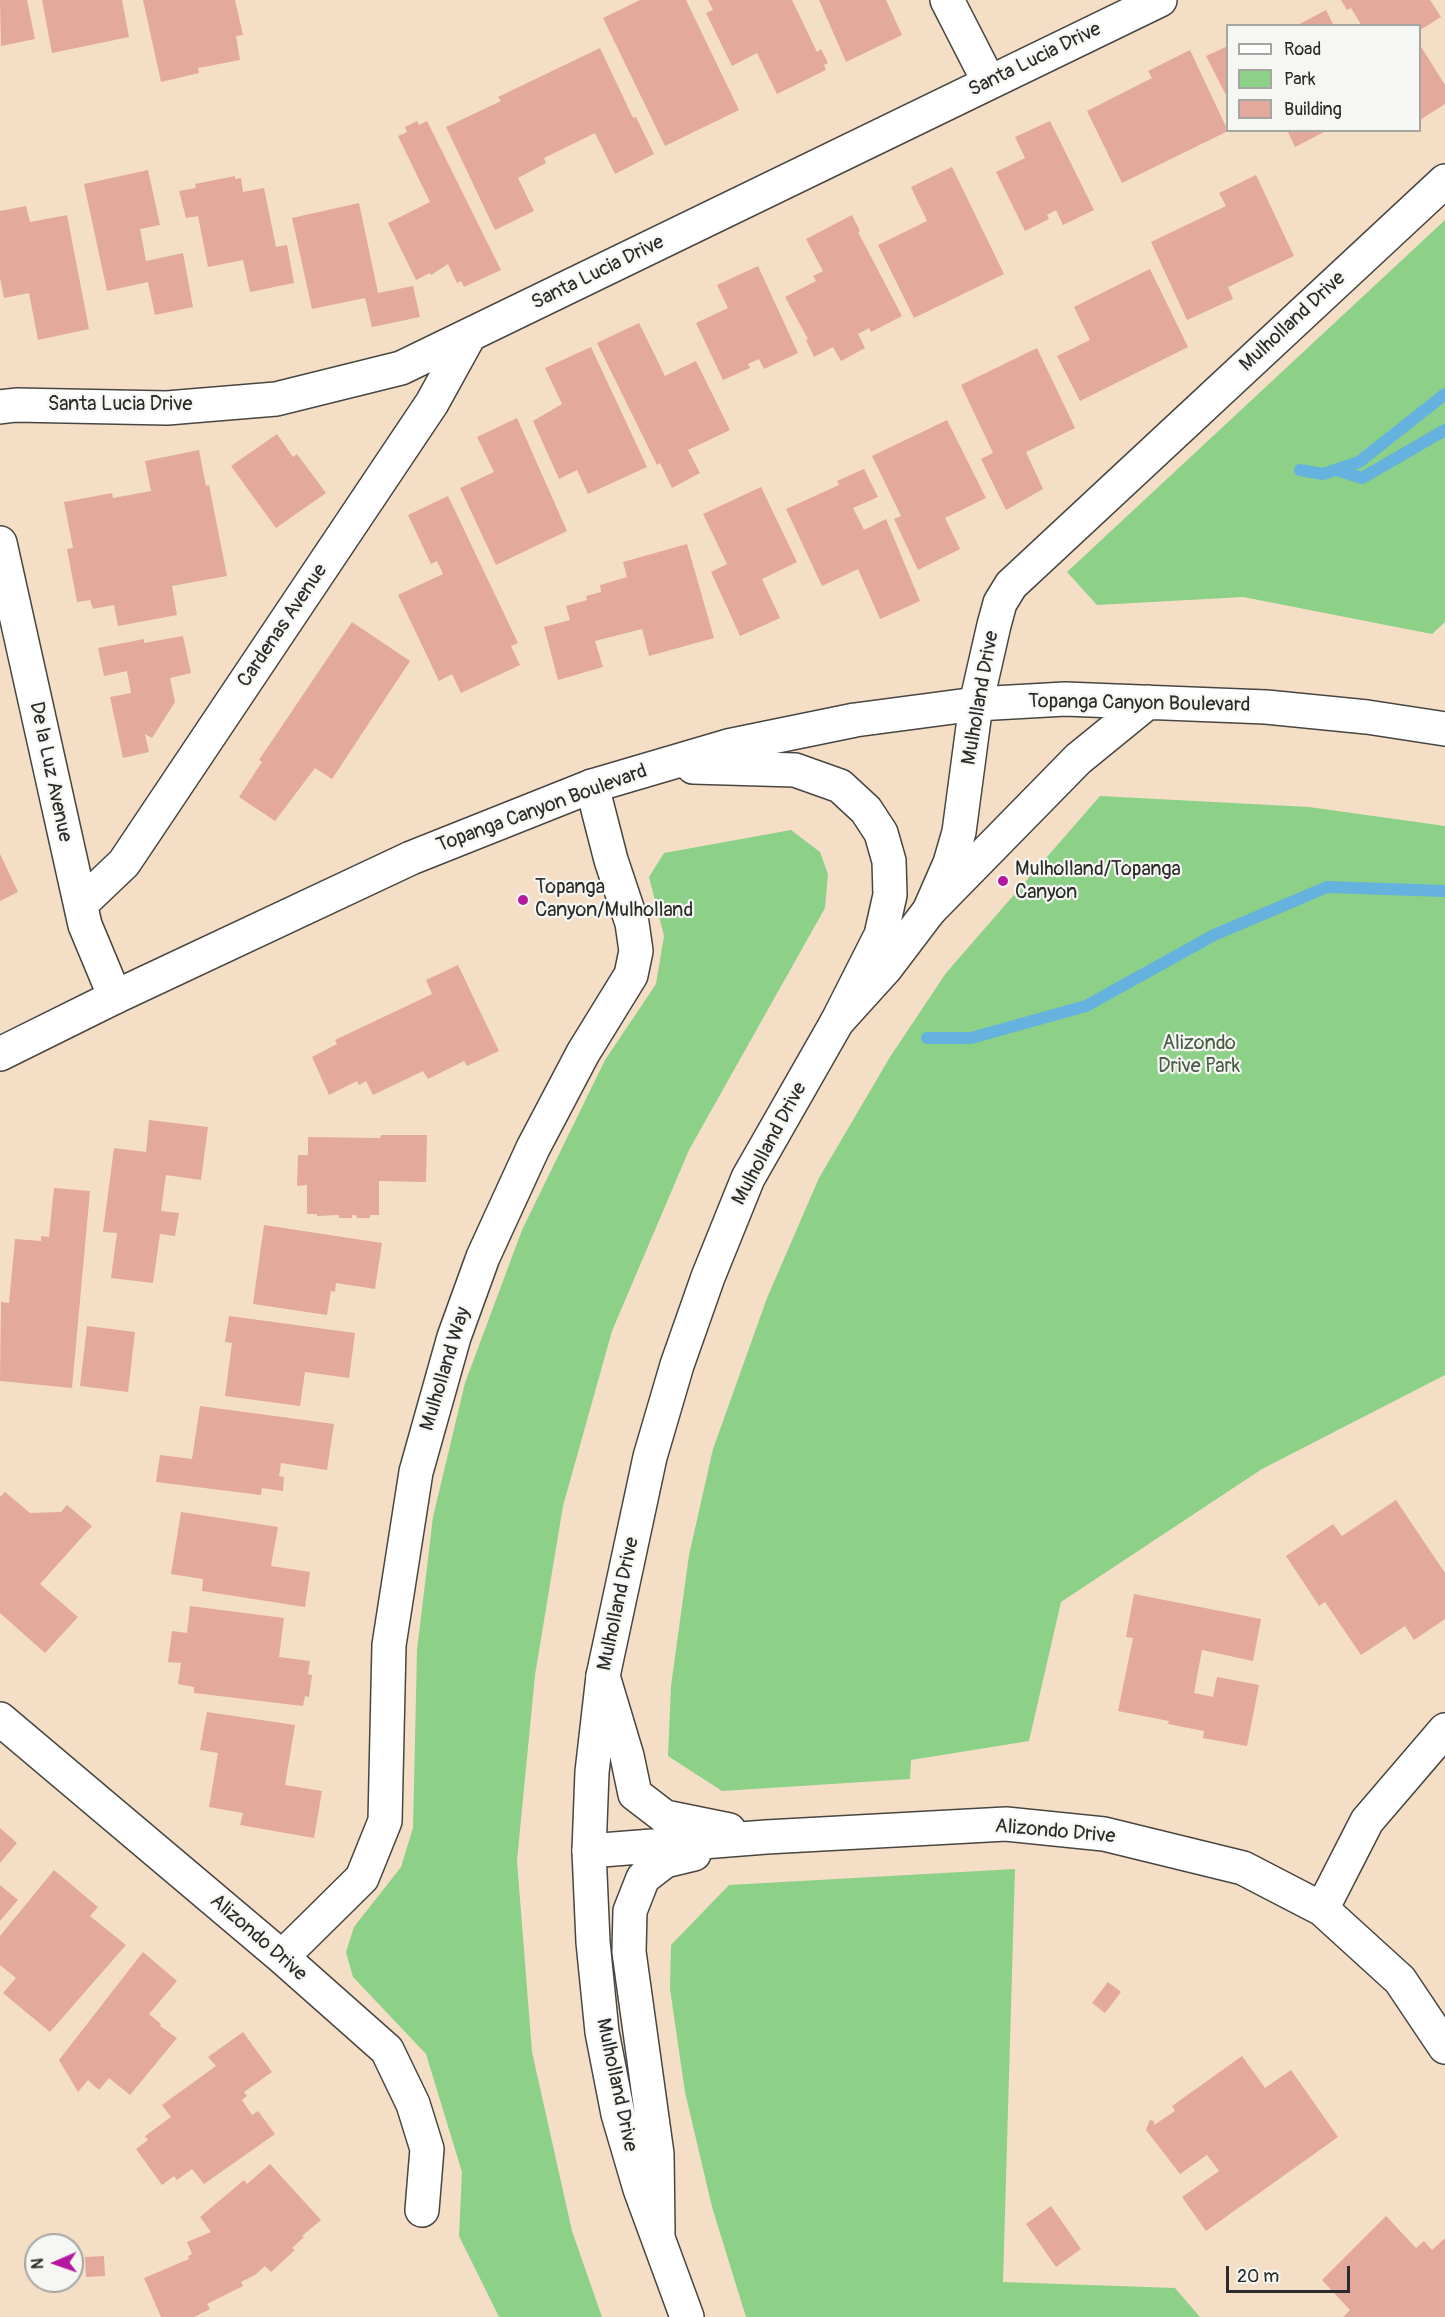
<!DOCTYPE html>
<html>
<head>
<meta charset="utf-8">
<style>
  body { margin:0 }
  #map { position:relative; width:1445px; height:2317px; overflow:hidden; background:#f4dfc6; font-family:Pangolin,sans-serif }
  canvas { display:block }
  .legend { position:absolute; left:1226px; top:24px; width:195px; height:108px; box-sizing:border-box; background:#f6f6f2; border:2px solid #a5a5a2; margin:0; padding:8px 10px; list-style:none; font-size:18px; color:#2b2b2b }
  .legend li { display:flex; align-items:center; gap:12px; height:30px }
  .legend b { width:30px; border:2px solid #a5a5a2 }
  .north { position:absolute; left:24px; top:2233px; width:60px; height:60px; box-sizing:border-box; background:#f6f6f2; border:2px solid #a5a5a2; border-radius:50%; rotate:268deg; font-size:16px; font-weight:700; line-height:24px; text-align:center; color:#2b2b2b }
  .north::after { content:''; display:block; margin:auto; width:21px; height:27px; background:#b5179e; clip-path:polygon(50% 0,100% 100%,50% 72%,0 100%) }
  .scale { position:absolute; left:1226px; top:2266px; width:124px; height:27px; box-sizing:border-box; border:3px solid #2b2b2b; border-top:0; padding-left:8px; font-size:18px; line-height:21px; white-space:nowrap; color:#2b2b2b; -webkit-text-stroke:4px #f6f6f2; paint-order:stroke }
</style>
</head>
<body>
<div id="map">
<canvas width="1445" height="2317"></canvas>
<ul class="legend">
<li><b style="height:8px;background:#fff"></b>Road</li>
<li><b style="height:16px;background:#8dd088"></b>Park</li>
<li><b style="height:16px;background:#e3a99c"></b>Building</li>
</ul>
<div class="north">N</div>
<div class="scale">20 m</div>
</div>
<script>
const ctx = document.querySelector('canvas').getContext('2d');
ctx.lineJoin = 'round';
function fillPath(path, color) { ctx.fillStyle = color; ctx.fill(path, 'evenodd'); }
const toPath = rows => new Path2D(rows.map(r => 'M' + r).join(''));
function stroke(path, color, width, dash) { ctx.strokeStyle = color; ctx.lineWidth = width; ctx.lineCap = dash ? 'butt' : 'round'; ctx.setLineDash(dash || []); ctx.stroke(path); }
function label(font, color, halo, rows, align = 'center') {
  ctx.font = font + ' Pangolin,sans-serif'; ctx.lineWidth = 4.5; ctx.setLineDash([]); ctx.textBaseline = 'middle'; ctx.strokeStyle = halo; ctx.fillStyle = color; for (const [text, x, y, turn = 0] of rows) {
    ctx.save(); ctx.translate(x, y); ctx.rotate((+turn || 0) * Math.PI / 180); ctx.textAlign = isNaN(turn) ? turn : align; if (halo) ctx.strokeText(text, 0, 0); ctx.fillText(text, 0, 0); ctx.restore();
  }
}
const green = toPath([
  [1445,220,1445,622,1432,634,1243,597,1097,605,1067,572],
  [1100,796,1309,807,1445,826,1445,1375,1262,1469,1061,1602,1029,1741,911,1760,910,1779,722,1791,668,1756,671,1686,689,1555,713,1449,767,1298,819,1178,890,1057,946,973],
  [791,830,820,852,828,874,825,908,689,1150,612,1331,563,1506,535,1675,517,1861,532,2052,572,2231,602,2317,499,2317,459,2236,462,2172,426,2054,353,1977,346,1952,354,1927,401,1867,413,1828,417,1650,433,1517,465,1383,522,1230,605,1060,656,984,664,936,649,877,664,853],
  [1015,1869,1003,2282,1175,2288,1200,2317,746,2317,712,2207,685,2092,670,1989,671,1945,729,1885]
]);
const stream = toPath([
  [1300,470,1323,474,1359,462,1445,394],
  [1336,470,1362,478,1445,430],
  [927,1038,971,1038,1086,1006,1214,935,1327,887,1445,891]
]);
const building = toPath([
  [0,0,27,0,35,39,1,46],
  [42,0,122,0,129,37,52,53],
  [143,0,235,0,243,35,236,36,240,60,198,68,199,73,161,82],
  [640,0,686,0,739,110,665,146,603,18],
  [708,0,792,0,817,52,821,49,828,63,824,65,826,70,777,94,757,53,732,66,706,13,713,10],
  [819,0,886,0,902,35,846,62],
  [1341,0,1430,0,1441,17,1420,30,1420,26,1362,26,1351,8,1347,10],
  [1326,10,1334,26,1296,26],
  [1420,45,1445,85,1445,104,1420,120],
  [1228,46,1228,99,1206,56],
  [600,48,633,118,636,117,654,154,615,174,595,133,544,158,546,163,518,178,534,211,495,230,446,127,501,101,498,97],
  [1190,50,1228,131,1122,183,1087,111,1152,78,1148,71],
  [417,121,419,125,427,121,501,270,464,287,461,281,457,283,448,264,431,275,430,273,416,280,388,223,430,202,398,136,407,132,405,127],
  [1050,121,1094,210,1063,225,1056,210,1047,215,1049,219,1025,231,996,172,1025,158,1015,137],
  [1287,130,1328,130,1295,147],
  [952,167,1004,274,914,318,878,245,927,221,911,187],
  [148,170,160,225,140,229,146,261,183,253,193,307,155,315,148,282,107,291,84,184],
  [1256,175,1294,256,1228,287,1233,299,1187,320,1151,242,1226,206,1219,193],
  [235,176,235,179,241,178,243,192,264,188,276,247,287,245,294,283,250,292,243,260,208,267,198,216,186,218,179,191,196,188,195,184],
  [359,203,378,293,413,286,420,317,372,327,365,298,312,309,292,218],
  [26,206,30,222,67,215,89,329,38,340,29,293,4,298,0,278,0,211],
  [852,215,860,231,858,232,902,316,871,332,869,328,858,334,865,348,841,361,833,347,814,357,806,340,808,339,785,297,816,281,813,276,823,271,806,239],
  [758,266,798,353,764,369,759,359,748,364,750,368,723,380,696,323,728,308,717,285],
  [1150,269,1188,347,1080,401,1057,356,1090,340,1074,307],
  [639,323,665,376,696,361,730,430,688,450,700,473,672,488,660,463,657,465,597,343],
  [591,347,647,467,588,494,577,470,559,479,533,421,562,404,545,368],
  [1037,348,1075,428,1026,452,1043,489,1006,510,981,459,993,453,961,385],
  [517,418,567,531,496,565,460,488,494,472,477,437],
  [947,420,986,498,945,518,960,549,918,570,894,519,901,516,872,456],
  [277,434,293,457,297,454,326,493,276,528,231,466],
  [199,450,206,486,209,485,227,576,172,586,177,615,118,626,114,605,93,609,90,600,77,602,67,549,73,548,64,502,112,493,113,498,151,491,145,461],
  [864,469,878,497,853,508,864,530,886,519,920,601,880,619,858,569,822,586,786,509,839,485,837,481],
  [761,487,797,562,762,579,780,618,740,636,711,572,727,564,703,514],
  [448,496,518,643,511,646,520,665,461,693,452,674,439,681,398,595,443,574,437,561,431,564,408,515],
  [687,544,714,638,649,656,642,629,595,641,603,667,558,680,544,627,570,620,566,606,587,600,586,596,601,592,600,585,627,577,623,562],
  [352,622,410,661,332,779,315,768,275,821,239,797,262,762,259,760],
  [183,636,191,673,170,678,175,702,152,738,145,734,149,752,123,758,110,697,131,693,127,671,104,676,98,648,144,639,144,643],
  [0,854,18,892,0,901],
  [458,965,499,1051,467,1066,464,1061,428,1079,423,1071,373,1095,366,1081,359,1085,357,1081,329,1095,312,1057,337,1044,335,1040,432,994,426,980],
  [149,1120,208,1127,201,1180,166,1175,161,1211,179,1213,175,1236,160,1234,153,1283,111,1278,117,1233,103,1232,114,1148,146,1152],
  [381,1135,427,1135,426,1182,379,1181,379,1215,370,1215,370,1218,357,1218,356,1215,352,1215,352,1218,339,1218,339,1215,317,1216,317,1214,307,1214,307,1185,297,1186,298,1155,308,1155,308,1137,380,1138],
  [54,1188,90,1191,72,1388,0,1381,1,1302,9,1303,15,1239,41,1241,41,1236,49,1237],
  [264,1225,382,1243,375,1289,336,1283,335,1292,331,1291,327,1315,253,1304],
  [229,1316,355,1333,349,1378,305,1372,300,1406,225,1396,232,1343,225,1342],
  [87,1326,135,1332,128,1392,80,1386],
  [200,1406,334,1424,327,1470,281,1463,279,1476,284,1477,283,1491,262,1488,261,1495,156,1482,160,1455,192,1459],
  [5,1492,30,1513,61,1512,67,1505,92,1526,40,1584,78,1617,45,1653,0,1613,0,1497],
  [1396,1500,1445,1573,1445,1619,1414,1640,1405,1626,1361,1655,1325,1602,1319,1606,1286,1556,1333,1524,1342,1536],
  [181,1512,278,1527,271,1566,310,1572,305,1607,202,1591,203,1579,171,1574],
  [1134,1594,1261,1619,1253,1661,1202,1650,1194,1693,1213,1697,1217,1677,1259,1685,1247,1746,1203,1738,1204,1731,1168,1724,1169,1721,1118,1711,1133,1638,1126,1637],
  [190,1606,284,1618,279,1657,310,1661,308,1674,312,1675,309,1697,305,1696,303,1706,194,1693,194,1687,178,1684,181,1663,168,1662,172,1631,187,1633],
  [207,1712,295,1725,285,1785,322,1791,314,1838,240,1825,243,1813,209,1807,218,1753,200,1750],
  [0,1828,17,1843,0,1863],
  [54,1870,98,1907,90,1916,126,1945,50,2032,3,1993,16,1978,0,1965,0,1936],
  [0,1885,18,1900,0,1921],
  [143,1952,177,1981,149,2014,161,2024,160,2026,177,2038,130,2095,109,2078,99,2090,88,2080,78,2092,59,2060],
  [1108,1982,1121,1992,1105,2013,1092,2003],
  [243,2032,272,2072,244,2092,247,2096,242,2100,252,2115,258,2111,275,2134,204,2184,192,2169,177,2180,174,2176,162,2185,136,2149,148,2140,145,2136,171,2117,162,2105,216,2066,208,2057],
  [1242,2056,1265,2088,1291,2070,1338,2137,1206,2231,1182,2197,1219,2171,1207,2155,1180,2174,1146,2130,1147,2127,1150,2120,1154,2121,1154,2125,1175,2111,1172,2106],
  [270,2164,321,2220,302,2236,304,2237,292,2248,295,2250,271,2272,265,2266,255,2275,241,2282,243,2286,207,2304,210,2309,194,2317,161,2317,144,2278,189,2259,188,2256,192,2254,187,2242,211,2232,200,2217,244,2180,247,2184],
  [1051,2206,1081,2249,1056,2267,1026,2224],
  [1386,2216,1416,2248,1424,2241,1432,2250,1445,2238,1445,2317,1343,2317,1350,2310,1322,2280],
  [104,2256,105,2276,86,2277,85,2257]
]);
const street = toPath([
  [947,0,989,82],
  [0,407,16,405,167,408,276,399,401,368,1160,0],
  [0,543,85,925,115,997],
  [81,904,124,863,432,403,469,336],
  [603,1676,627,1756,635,1794,665,1817,729,1830],
  [0,1719,282,1957,387,2050,413,2104,427,2149,422,2210],
  [589,1851,766,1837,1006,1824,1104,1834,1243,1868,1322,1909,1400,1980,1445,2047],
  [1322,1909,1367,1821,1445,1730],
  [282,1957,362,1878,385,1821,389,1645,416,1472,454,1337,483,1257,533,1148,583,1053,631,975,636,951,632,923,611,860,592,786],
  [658,2232,657,2154,629,1952,630,1911,643,1878,665,1861,694,1854]
]);
const secondary = toPath([
  [687,2317,640,2189,618,2114,602,2032,593,1942,589,1851,592,1772,603,1676,650,1457,677,1365,708,1277,748,1178,837,1022,885,969,929,911,950,863,959,832,976,704,994,625,1000,603,1011,585,1445,181]
]);
const primary = toPath([
  [693,767,795,770,840,786,866,810,881,833,889,861,890,895,881,935,837,1022],
  [929,911,1078,759,1148,702],
  [0,1054,115,997,411,858,592,786,728,746,855,720,976,704,1065,699,1266,707,1367,717,1445,729]
]);
const markers = [
  [1003,881,6,"#b5179e"],
  [523,900,6,"#b5179e"]
];
const streetNames = [
  ["Santa Lucia Drive",1035,60,-26],
  ["Santa Lucia Drive",598,273,-26],
  ["Mulholland Drive",1293,322,-43],
  ["Santa Lucia Drive",120,405],
  ["Cardenas Avenue",283,626,-56],
  ["Mulholland Drive",981,698,-80],
  ["Topanga Canyon Boulevard",1139,704,1],
  ["De la Luz Avenue",50,772,78],
  ["Topanga Canyon Boulevard",542,809,-20],
  ["Mulholland Drive",770,1144,-62],
  ["Mulholland Way",446,1369,-73],
  ["Mulholland Drive",619,1604,-78],
  ["Alizondo Drive",1055,1832,5],
  ["Alizondo Drive",258,1938,41],
  ["Mulholland Drive",616,2085,78]
];
const poiNames = [
  ["Mulholland/Topanga",1015,870],
  ["Canyon",1015,893],
  ["Topanga",535,888],
  ["Canyon/Mulholland",535,911]
];
const parkNames = [
  ["Alizondo",1199,1044],
  ["Drive Park",1199,1067]
];
fillPath(green, '#8dd088');
stroke(stream, '#65b2de', 12);
fillPath(building, '#e3a99c');
stroke(street, '#494642', 36);
stroke(secondary, '#494642', 36);
stroke(primary, '#494642', 36);
stroke(street, '#fff', 33);
stroke(secondary, '#fff', 33);
stroke(primary, '#fff', 33);
for (const [x, y, r, color] of markers) { const dot = new Path2D(); dot.arc(x, y, r, 0, 2 * Math.PI); ctx.fillStyle = color; ctx.fill(dot); stroke(dot, '#f6f6f2', 2); }
label('20px', '#2b2b2b', '#f6f6f2', streetNames);
label('20px', '#2b2b2b', '#f6f6f2', poiNames, 'left');
label('20px', '#485d47', '#f6f6f2', parkNames);
</script>
</body>
</html>
